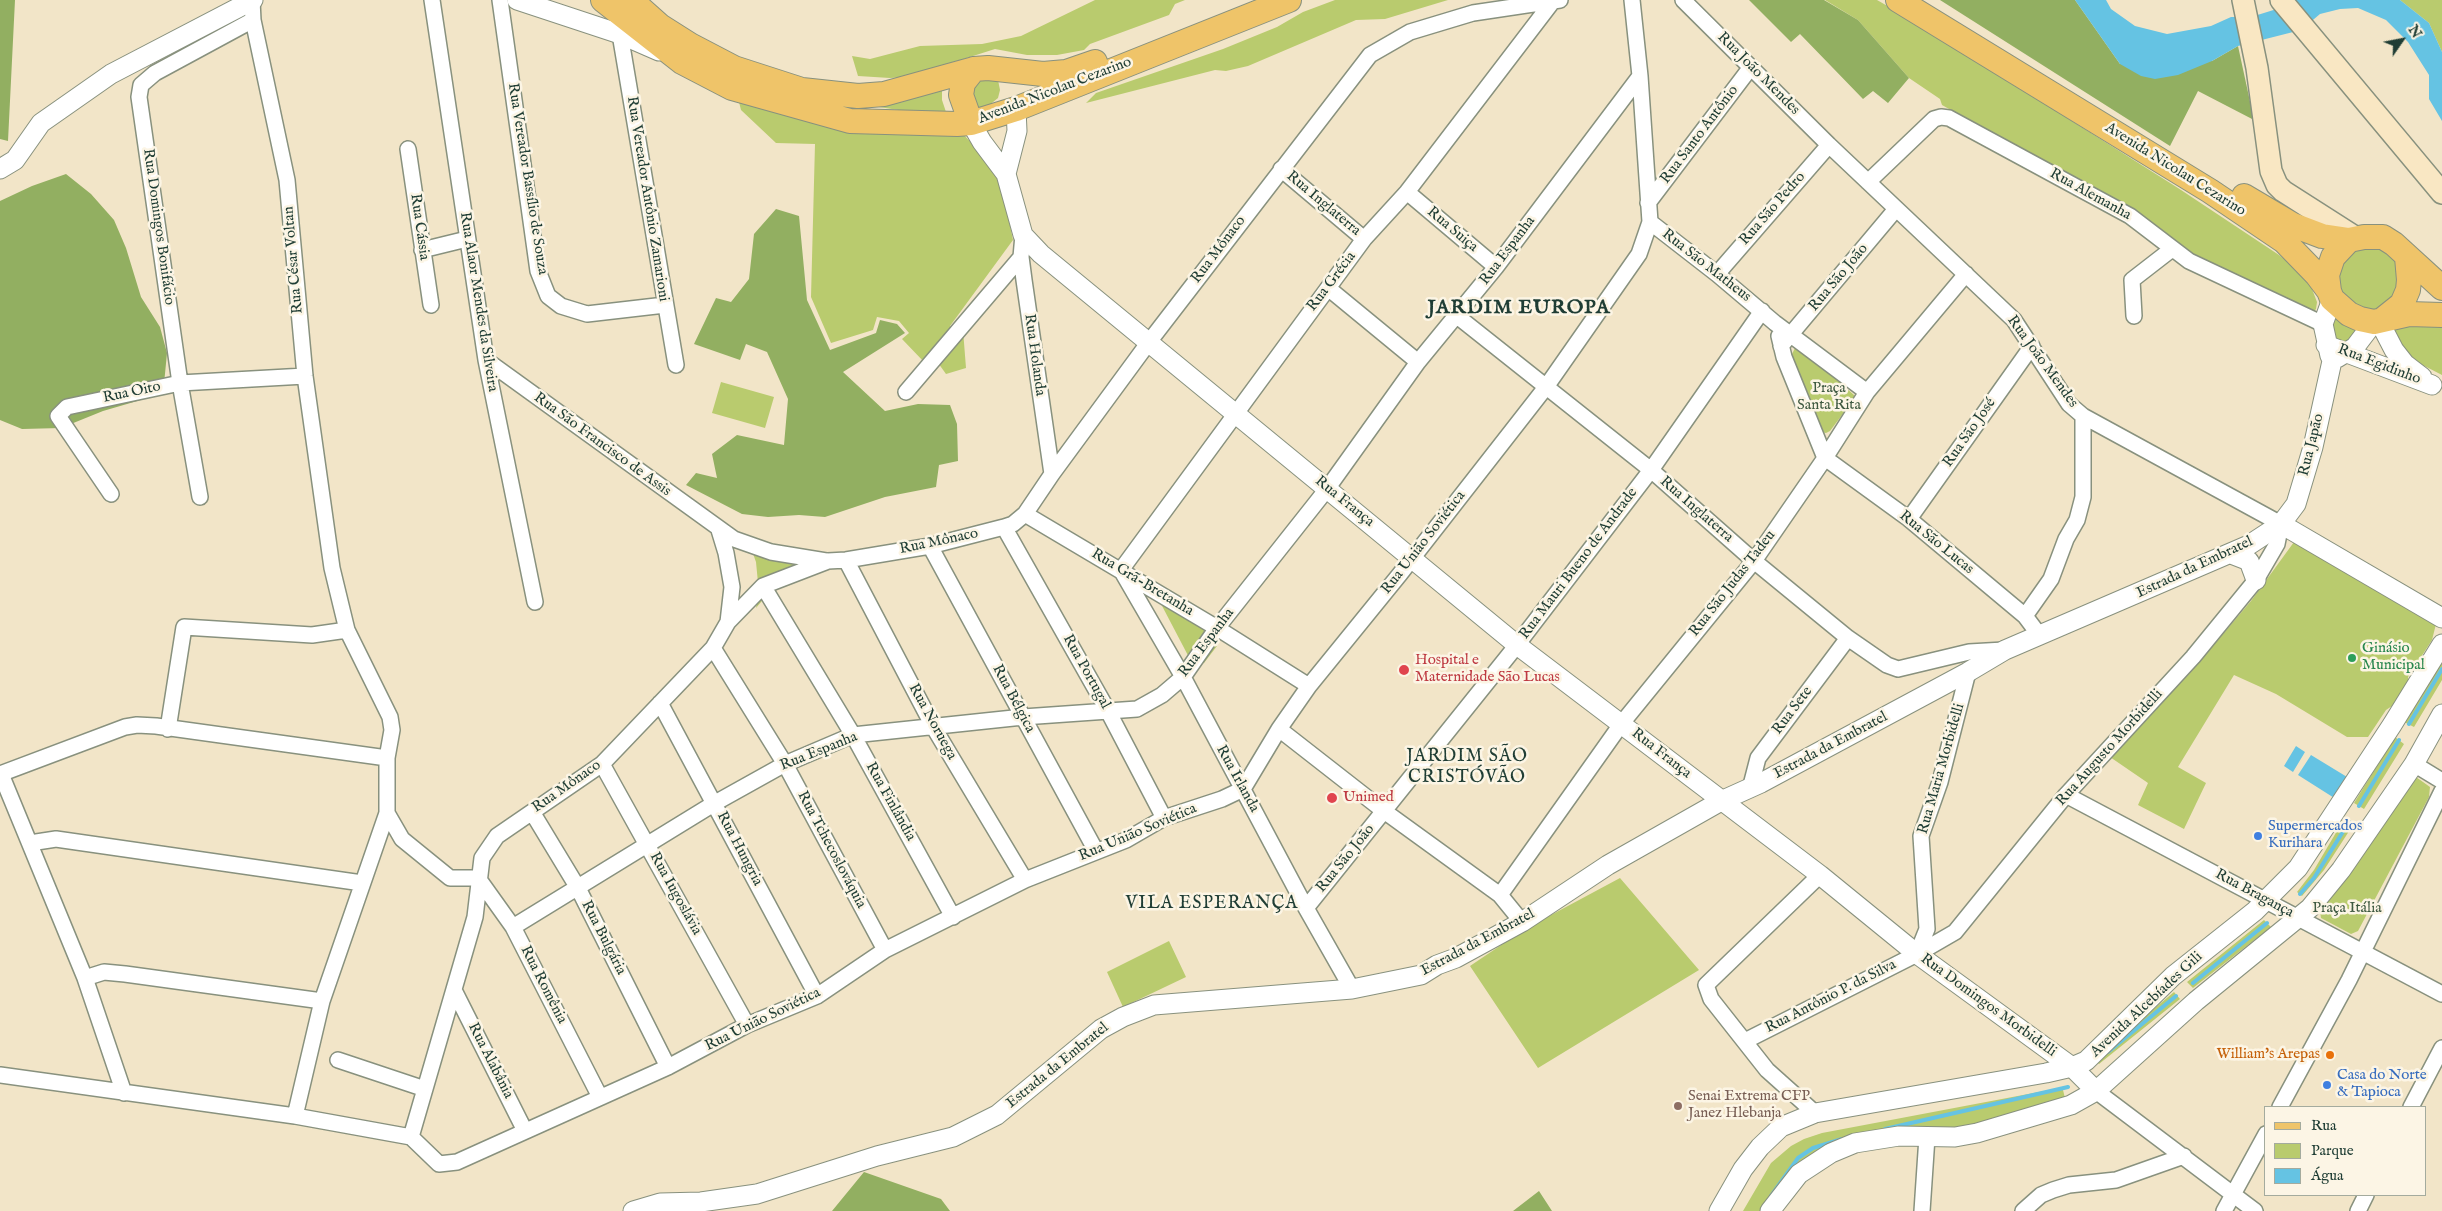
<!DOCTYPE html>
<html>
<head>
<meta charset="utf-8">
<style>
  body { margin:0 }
  #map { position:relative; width:2442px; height:1211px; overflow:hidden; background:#f2e5c8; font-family:"IM FELL English",serif }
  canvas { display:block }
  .legend { position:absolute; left:2264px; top:1106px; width:162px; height:90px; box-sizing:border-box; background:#fcf5e5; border:1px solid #a4ab9e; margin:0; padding:6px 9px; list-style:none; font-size:15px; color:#1f3d34 }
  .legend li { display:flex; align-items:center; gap:10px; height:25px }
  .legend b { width:25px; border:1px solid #a4ab9e }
  .north { position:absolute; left:2377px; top:15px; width:50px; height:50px; -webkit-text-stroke:4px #fcf5e5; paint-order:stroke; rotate:57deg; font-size:14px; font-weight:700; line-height:20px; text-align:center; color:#1f3d34 }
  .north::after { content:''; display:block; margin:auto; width:18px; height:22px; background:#1f3d34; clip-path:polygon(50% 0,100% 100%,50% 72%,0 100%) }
</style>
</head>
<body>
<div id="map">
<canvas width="2442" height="1211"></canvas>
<ul class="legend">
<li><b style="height:6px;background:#efc469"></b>Rua</li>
<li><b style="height:14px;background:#b9cb6e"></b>Parque</li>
<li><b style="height:14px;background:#65c3e3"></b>Água</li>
</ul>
<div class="north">N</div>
</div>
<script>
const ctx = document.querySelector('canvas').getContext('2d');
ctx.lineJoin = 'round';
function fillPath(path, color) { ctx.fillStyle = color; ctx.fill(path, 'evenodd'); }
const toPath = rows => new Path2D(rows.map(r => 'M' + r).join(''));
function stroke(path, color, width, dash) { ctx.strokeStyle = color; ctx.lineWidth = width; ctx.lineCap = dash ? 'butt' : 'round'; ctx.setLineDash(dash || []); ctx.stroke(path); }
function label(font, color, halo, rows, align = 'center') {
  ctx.font = font + ' "IM FELL English",serif'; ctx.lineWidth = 5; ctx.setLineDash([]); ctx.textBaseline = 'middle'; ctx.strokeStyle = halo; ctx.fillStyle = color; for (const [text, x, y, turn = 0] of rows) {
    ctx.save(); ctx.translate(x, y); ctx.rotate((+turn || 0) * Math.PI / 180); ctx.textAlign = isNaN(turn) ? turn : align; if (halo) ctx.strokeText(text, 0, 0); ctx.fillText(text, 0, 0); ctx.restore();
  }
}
const green = toPath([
  [1095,0,1185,0,1175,4,1169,15,1090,44,1084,50,1057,55,1027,55,995,49,907,77,890,78,858,76,852,56,870,59,920,46,982,44,1021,36],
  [1335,0,1448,0,1385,19,1356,20,1248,66,1226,71,1215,70,1086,103,1096,93,1223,49,1277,27,1303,12],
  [1825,0,1877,0,1912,20,2178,188,2279,255,2304,276,2312,289,2317,302,2316,309,2312,314,2304,314,2175,245,2129,211,1942,105,1940,99,1909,78,1858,20],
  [2400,0,2442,0,2442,52,2429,23],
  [972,75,998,80,1000,90,998,98,987,107,975,109,966,81],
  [946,83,942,90,942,100,947,115,918,113,859,104],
  [739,102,957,128,999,171,1013,240,950,326,954,334,963,330,966,368,946,374,936,360,925,363,902,339,909,333,899,321,877,317,873,330,831,343,811,297,815,144,776,143,741,110],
  [2364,242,2395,253,2404,283,2376,314,2340,300,2336,265],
  [2328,309,2363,323,2347,341,2335,342],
  [2394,325,2442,325,2442,375,2407,357,2393,333],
  [1795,348,1801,348,1854,395,1854,399,1830,431,1826,433,1822,432,1791,356],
  [721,382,774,397,765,428,712,413],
  [2294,542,2436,624,2432,640,2408,677,2408,681,2392,706,2386,710,2368,737,2347,737,2276,694,2234,675,2178,767,2206,783,2184,829,2138,805,2148,783,2110,757,2189,674,2251,601],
  [751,548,782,561,801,565,772,589,756,608,759,593,756,562],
  [1165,600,1217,638,1217,646,1204,663,1193,665,1160,602],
  [2442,658,2442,680,2414,727,2404,722],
  [2395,737,2404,744,2364,809,2354,803],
  [2416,777,2430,787,2429,797,2358,931,2351,934,2321,918,2320,911,2333,895],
  [2344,819,2353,825,2324,870,2302,896,2297,892,2314,870],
  [1620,878,1699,970,1538,1068,1470,966,1525,929],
  [2264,920,2271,927,2193,988,2187,982],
  [1169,941,1186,977,1123,1007,1107,972],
  [2174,992,2180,999,2099,1064,2094,1059],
  [2060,1088,2063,1090,2066,1102,1996,1124,1843,1140,1765,1211,1743,1211,1771,1163,1791,1146,1804,1139,1822,1133]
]);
const forest = toPath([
  [0,0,15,0,8,141,0,139],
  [1749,0,1824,0,1858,20,1909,78,1888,103,1873,91,1863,99,1800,34,1791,42],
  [1940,0,2075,0,2120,64,2212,61,2238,46,2254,120,2198,91,2170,146],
  [66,174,91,194,114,220,126,248,141,297,160,327,167,353,164,384,151,397,103,411,61,428,22,429,0,420,0,201,32,186],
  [776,209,799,216,807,300,830,350,876,333,880,320,897,324,905,333,843,372,885,411,918,404,950,405,957,424,958,461,939,465,936,487,885,497,825,517,799,515,768,517,742,514,686,485,696,473,717,478,712,454,737,435,784,445,788,399,767,352,746,344,740,360,694,344,716,298,731,302,749,279,754,234],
  [864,1172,941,1199,950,1211,832,1211],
  [1539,1191,1552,1211,1513,1211]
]);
const water = toPath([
  [2075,0,2106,0,2111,9,2135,26,2167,34,2211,26,2231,17,2251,17,2280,8,2289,0,2400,0,2429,23,2442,52,2442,121,2429,99,2429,75,2408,42,2386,20,2358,8,2340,9,2320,14,2301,30,2238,46,2212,61,2178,75,2155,79,2141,76,2120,64],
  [2296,746,2305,752,2293,772,2284,766],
  [2311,755,2352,780,2339,801,2298,775]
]);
const stream = toPath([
  [2409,724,2442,669],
  [2359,806,2399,740],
  [2300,894,2314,878,2349,822],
  [2193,983,2267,923],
  [2108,1052,2176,996],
  [1885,1129,2068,1087],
  [1771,1196,1798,1158,1813,1148,1842,1139]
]);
const minor = toPath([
  [252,0,253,20,287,180,305,376,332,568,347,630,390,717,392,730,387,758,387,813,322,1001,295,1116],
  [432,0,486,360,535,602],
  [500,0,538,271,548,296,561,306,587,314,665,305],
  [1683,0,1829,145,2014,320,2069,404,2083,416,2281,524,2277,544,2256,580,2193,657,2066,795,1955,932,1917,954,1745,1041],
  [620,34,676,365],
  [408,149,431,305],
  [1281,169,1364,239],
  [1868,182,1934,119,1941,117,1949,118,2130,216,2189,261,2323,324],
  [1407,192,1496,267],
  [1648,203,1751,67],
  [1650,222,1717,274,1775,323,1867,392],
  [1023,235,1021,257,1024,280,1052,474],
  [422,250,467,239],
  [1717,274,1829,145],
  [1328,288,1418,362],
  [1457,316,1651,470,1754,561,1848,638,1887,665,1898,669,1969,652,2004,650],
  [2134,316,2132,280,2172,249],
  [1779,336,1784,357,1825,458],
  [1781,346,1896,209],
  [486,360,734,539,771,552,826,561],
  [906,392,1021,257],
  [1825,458,1909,519,2025,616,2040,636],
  [111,494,58,416,67,407,180,383,305,376],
  [200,497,180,383,139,97,141,85,155,73,253,20],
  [1025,514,1217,628,1309,686],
  [1909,519,2032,346],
  [1004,527,1108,711,1164,818],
  [719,530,726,553,732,587,728,622],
  [930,546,1096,851],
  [846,560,934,728,1025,880],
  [763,586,853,735,953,917],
  [2025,616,2051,579,2066,539,2077,520,2083,497,2083,416],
  [713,648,785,764,885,950],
  [660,703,817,996],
  [168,729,184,627,312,635,347,630],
  [1279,729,1384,811,1500,895,1522,922],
  [602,764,747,1025],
  [2414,764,2442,781],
  [0,774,125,727,137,725,156,726,387,758],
  [1,774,85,978,124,1093],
  [1750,789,1758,758,1848,638],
  [2066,795,2442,994],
  [532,812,578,888,668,1067],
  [387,813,402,839,450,878,478,878,513,927,600,1097],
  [30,843,56,839,362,883],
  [1500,895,1622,723,1754,561,1825,458,1867,392,1966,274],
  [1306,908,1517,645,1651,470,1762,311],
  [513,927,715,803,785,764,853,735,1023,717,1137,709,1162,695,1183,677,1217,628,1327,489,1418,362,1496,267,1640,76],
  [1917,954,1927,929,1921,836,1940,782,1968,672],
  [85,978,104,972,125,974,322,1001],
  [1352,989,1306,908,1183,677,1121,570,1364,239,1407,192,1553,1],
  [454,990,525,1131],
  [338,1060,425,1089],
  [0,1075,295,1116,411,1137],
  [2096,1091,2255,1211],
  [2280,1107,2349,980,2442,791],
  [2411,1107,2442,1048],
  [1815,1113,1767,1070,1711,999,1706,985,1820,875],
  [411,1137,439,1164,457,1162,668,1067,747,1025,817,996,885,950,1025,880,1126,840,1164,818,1222,799,1243,789,1279,729,1309,686,1400,574,1546,387,1639,254,1650,222,1640,76,1632,0],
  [411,1137,475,917,482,858,497,836,602,764,713,648,728,622,763,586,828,561,846,560,930,546,1004,527,1013,524,1025,514,1052,474,1149,342,1370,55,1410,32,1473,13,1560,0],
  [1922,1211,1927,1137],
  [2023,1211,2041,1195,2053,1190,2069,1185,2116,1180,2184,1156],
  [2224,1211,2266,1134],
  [2358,1211,2366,1195]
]);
const tertiary = toPath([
  [517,0,620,34,659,51],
  [971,123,982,142,1006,174,1023,235,1041,254,1517,645,1820,875,1917,954,2072,1067,2096,1091],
  [0,169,15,160,41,123,111,74,253,0],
  [1006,174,1017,131,1016,109],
  [2379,321,2394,350,2405,364,2422,377],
  [2326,345,2432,385],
  [2330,356,2323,324,2332,299],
  [2337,358,2355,347,2374,322],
  [2281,524,2442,618],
  [2231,554,2249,561,2256,580],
  [633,1211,660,1203,701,1202,757,1194,877,1156,953,1137,997,1115,1101,1029,1123,1017,1154,1005,1352,989,1421,975,1437,965,1456,958,1522,922,1608,865,1721,801,1761,783,1968,672,2005,650,2249,545,2281,524,2296,504,2313,447,2332,361],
  [1719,1211,1743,1169,1760,1147,1781,1127,1815,1113,2046,1073,2072,1067,2086,1061,2173,976,2255,911,2298,868,2392,725,2442,644],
  [1770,1211,1799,1174,1831,1153,1855,1143,1899,1136,1955,1137,1977,1133,2071,1105,2096,1091,2196,1001,2310,908,2341,870,2414,764,2442,714]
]);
const secondary = toPath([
  [2243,0,2257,68,2271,171,2277,185,2283,191,2355,237],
  [2281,0,2442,193]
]);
const primary = toPath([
  [603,0,682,62,732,88,850,121,957,124,971,123,1016,109,1289,0],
  [631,0,660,26,690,45,734,68,802,90,858,96,884,94,974,69,988,68,1043,74,1066,72,1095,62],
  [1898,0,2210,191,2284,241,2317,275,2329,291,2332,299,2349,314,2360,319,2374,322,2409,314,2442,315],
  [971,123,961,95,963,83,974,69],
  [2244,196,2293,225,2322,236,2349,240,2364,237,2383,237,2394,244,2442,288],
  [2329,291,2327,275,2333,257,2349,240],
  [2382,320,2402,304,2408,290,2409,280,2407,257]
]);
const markers = [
  [2352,658,5,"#2e9e5b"],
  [1404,670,6,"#e0444e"],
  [1332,798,6,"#e0444e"],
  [2258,836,5,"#3f7fe0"],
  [2330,1055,5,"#e8710a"],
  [2327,1085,5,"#3f7fe0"],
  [1678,1106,5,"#8d6e63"]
];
const streetNames = [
  ["Rua João Mendes",1758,74,45],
  ["Avenida Nicolau Cezarino",1055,91,-21],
  ["Rua Santo Antônio",1700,135,-53],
  ["Avenida Nicolau Cezarino",2175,170,32],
  ["Rua Vereador Bassílio de Souza",527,179,81],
  ["Rua Alemanha",2090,195,29],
  ["Rua Vereador Antônio Zamarioni",647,199,81],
  ["Rua Inglaterra",1323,204,40],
  ["Rua São Pedro",1773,209,-49],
  ["Rua Domingos Bonifácio",158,227,82],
  ["Rua Cássia",419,227,82],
  ["Rua Suiça",1452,230,40],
  ["Rua Mônaco",1219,250,-53],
  ["Rua Espanha",1508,251,-53],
  ["Rua César Voltan",294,260,-95],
  ["Rua São Matheus",1706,266,38],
  ["Rua São João",1839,278,-50],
  ["Rua Grécia",1332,282,-53],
  ["Rua Alaor Mendes da Silveira",478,302,81],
  ["Rua Holanda",1034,355,82],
  ["Rua João Mendes",2042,362,54],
  ["Rua Egidinho",2379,365,21],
  ["Rua Oito",132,393,-12],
  ["Rua São José",1970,433,-55],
  ["Rua São Francisco de Assis",602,445,36],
  ["Rua Japão",2312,445,-76],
  ["Rua França",1344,502,39],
  ["Rua Inglaterra",1696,510,41],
  ["Rua Mônaco",939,542,-12],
  ["Rua União Soviética",1424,543,-52],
  ["Rua São Lucas",1936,543,39],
  ["Rua Mauri Bueno de Andrade",1579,564,-53],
  ["Estrada da Embratel",2195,568,-25],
  ["Rua Grã-Bretanha",1142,583,31],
  ["Rua São Judas Tadeu",1733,584,-52],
  ["Rua Espanha",1207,643,-53],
  ["Rua Portugal",1086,672,61],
  ["Rua Bélgica",1013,699,62],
  ["Rua Sete",1793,711,-53],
  ["Rua Noruega",932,722,61],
  ["Estrada da Embratel",1831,746,-28],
  ["Rua Augusto Morbidelli",2110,748,-48],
  ["Rua Espanha",819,752,-22],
  ["Rua França",1661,754,38],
  ["Rua Maria Morbidelli",1942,769,-74],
  ["Rua Irlanda",1237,779,61],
  ["Rua Mônaco",567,787,-35],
  ["Rua Finlândia",890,802,61],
  ["Rua União Soviética",1138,833,-23],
  ["Rua Hungria",739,849,62],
  ["Rua Tchecoslováquia",831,850,62],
  ["Rua São João",1346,859,-51],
  ["Rua Iugoslávia",675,894,61],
  ["Rua Bragança",2254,894,28],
  ["Rua Bulgária",603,938,63],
  ["Estrada da Embratel",1478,943,-28],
  ["Rua Romênia",543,985,63],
  ["Rua Antônio P. da Silva",1831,997,-27],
  ["Avenida Alcebíades Gili",2147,1005,-43],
  ["Rua Domingos Morbidelli",1988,1006,36],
  ["Rua União Soviética",763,1020,-26],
  ["Rua Alabânia",490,1061,63],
  ["Estrada da Embratel",1058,1066,-39]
];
const parkNames = [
  ["Praça",1829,389],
  ["Santa Rita",1829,406],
  ["Praça Itália",2347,909]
];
const leisureNames = [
  ["Ginásio",2362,649],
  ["Municipal",2362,666]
];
const healthNames = [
  ["Hospital e",1415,661],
  ["Maternidade São Lucas",1415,678],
  ["Unimed",1343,798]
];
const shopNames = [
  ["Supermercados",2268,827],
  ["Kurihara",2268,844],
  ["Casa do Norte",2337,1076],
  ["& Tapioca",2337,1093]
];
const foodNames = [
  ["William's Arepas",2320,1055]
];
const educationNames = [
  ["Senai Extrema CFP",1688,1097],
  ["Janez Hlebanja",1688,1114]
];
const quarterNames = [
  ["JARDIM SÃO",1467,757],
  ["CRISTÓVÃO",1467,778],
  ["VILA ESPERANÇA",1212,904]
];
const districtNames = [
  ["JARDIM EUROPA",1519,309]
];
fillPath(green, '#b9cb6e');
fillPath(forest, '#92af61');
fillPath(water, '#65c3e3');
stroke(stream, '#65c3e3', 4);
stroke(minor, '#88917e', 18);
stroke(tertiary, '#88917e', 21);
stroke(secondary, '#88917e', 24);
stroke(primary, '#88917e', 26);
stroke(minor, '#fff', 15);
stroke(tertiary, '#fff', 19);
stroke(secondary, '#f9e7c3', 21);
stroke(primary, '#efc469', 24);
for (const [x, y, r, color] of markers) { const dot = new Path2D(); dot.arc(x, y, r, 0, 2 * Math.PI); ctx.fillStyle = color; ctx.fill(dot); stroke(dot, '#fcf5e5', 2); }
label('15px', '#1f3d34', '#fcf5e5', streetNames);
label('15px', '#3e5940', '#fcf5e5', parkNames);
label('15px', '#27864d', '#fcf5e5', leisureNames, 'left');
label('15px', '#be3a42', '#fcf5e5', healthNames, 'left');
label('15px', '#366cbe', '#fcf5e5', shopNames, 'left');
label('15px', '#c56008', '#fcf5e5', foodNames, 'right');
label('15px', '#785e54', '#fcf5e5', educationNames, 'left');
ctx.letterSpacing = '1px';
label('18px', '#1f3d34', '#fcf5e5', quarterNames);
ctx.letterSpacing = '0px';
ctx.letterSpacing = '1px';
label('bold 20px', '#1f3d34', '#fcf5e5', districtNames);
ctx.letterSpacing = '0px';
</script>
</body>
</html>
